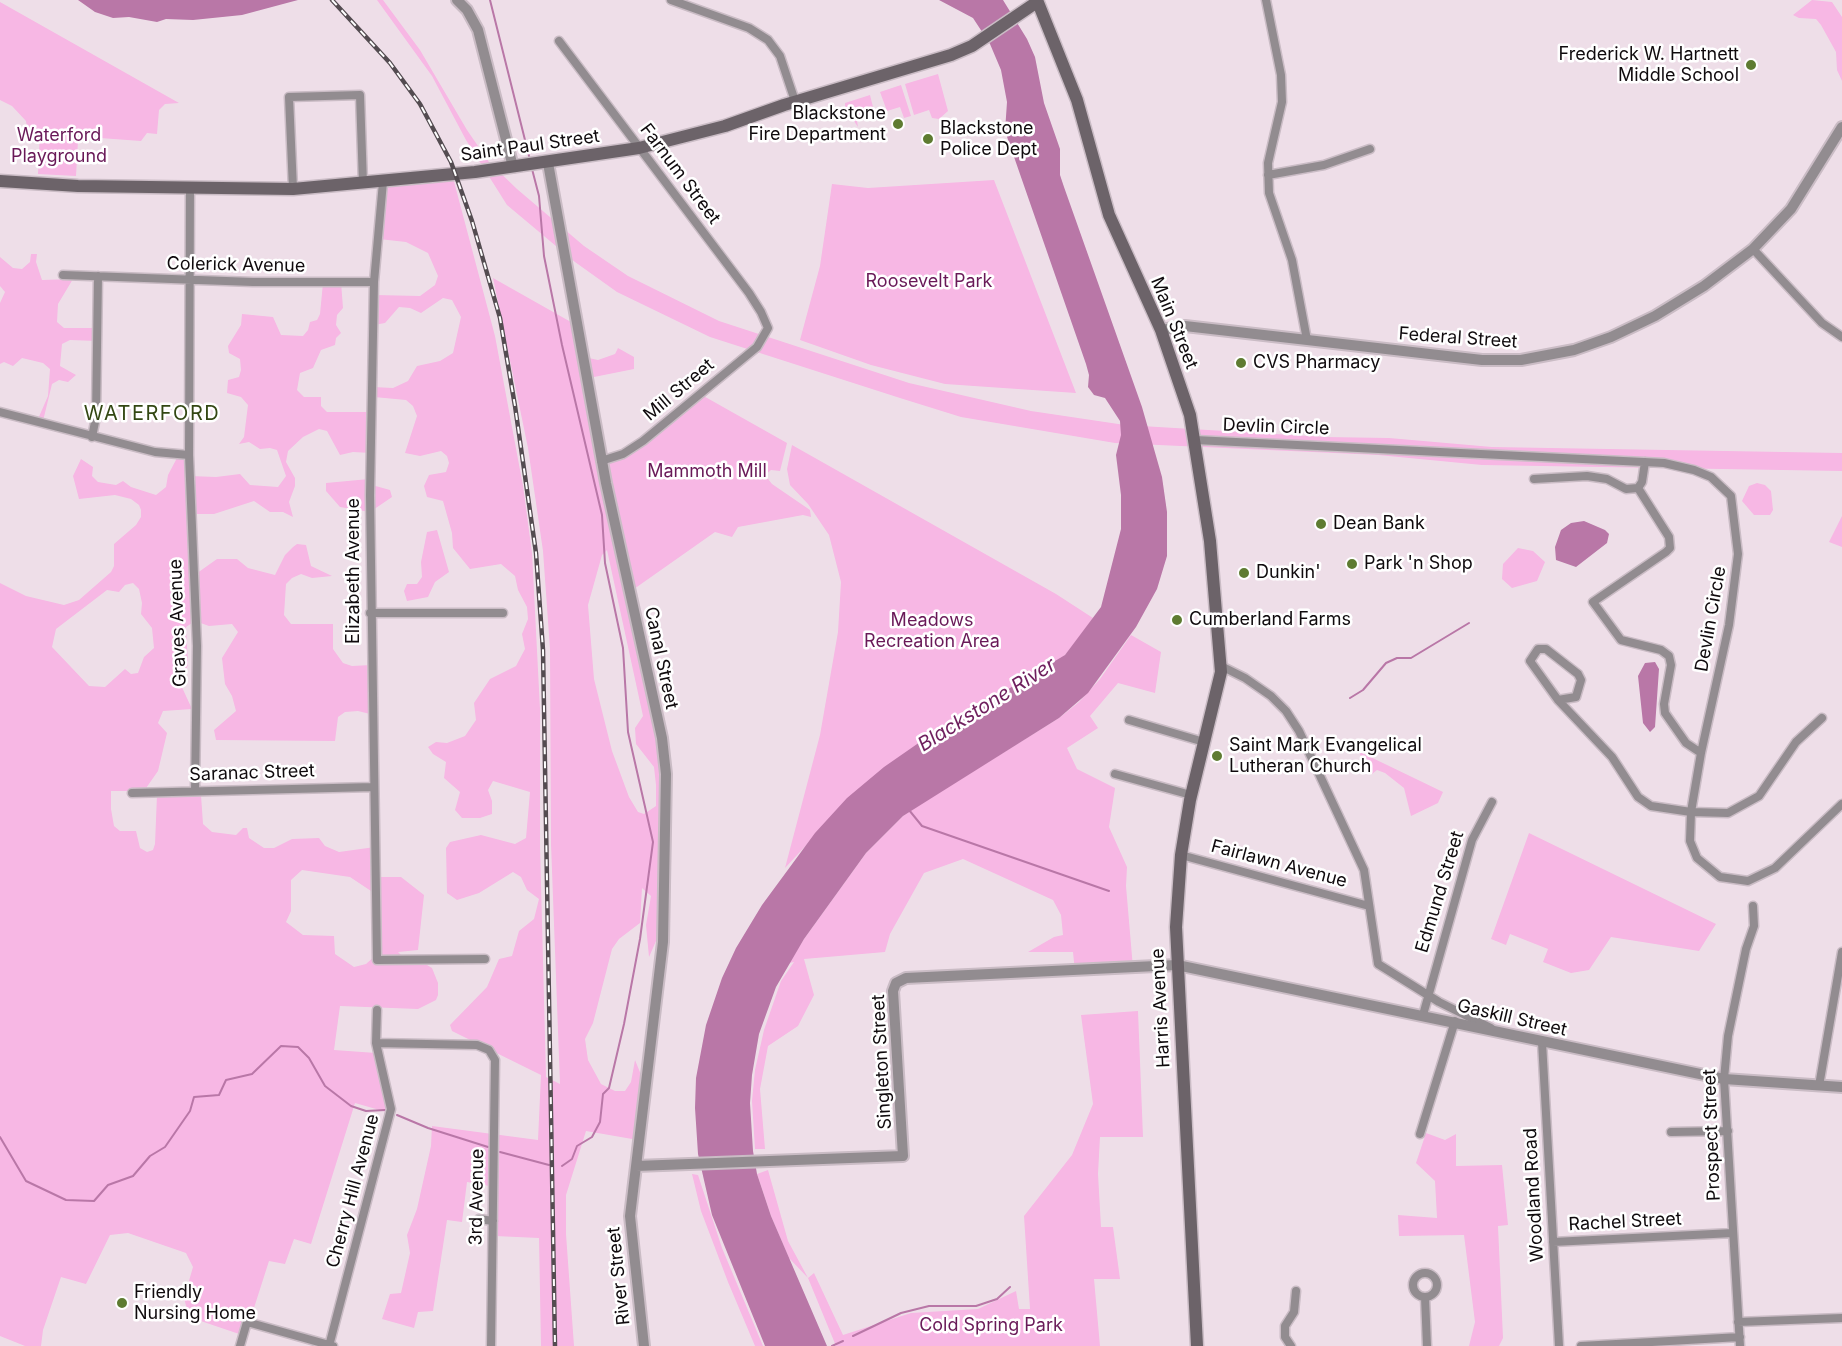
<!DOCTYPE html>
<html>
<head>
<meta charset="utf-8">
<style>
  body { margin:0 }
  canvas { display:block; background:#eedee8 }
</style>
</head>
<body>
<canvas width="1842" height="1346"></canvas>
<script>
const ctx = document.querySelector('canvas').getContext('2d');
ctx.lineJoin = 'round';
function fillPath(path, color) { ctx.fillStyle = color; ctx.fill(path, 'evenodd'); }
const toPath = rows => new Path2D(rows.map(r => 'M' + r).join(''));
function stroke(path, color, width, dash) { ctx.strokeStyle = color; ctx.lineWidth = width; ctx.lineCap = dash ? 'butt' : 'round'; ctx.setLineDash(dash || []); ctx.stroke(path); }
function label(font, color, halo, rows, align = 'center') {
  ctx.font = font + ' Inter,sans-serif'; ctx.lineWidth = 5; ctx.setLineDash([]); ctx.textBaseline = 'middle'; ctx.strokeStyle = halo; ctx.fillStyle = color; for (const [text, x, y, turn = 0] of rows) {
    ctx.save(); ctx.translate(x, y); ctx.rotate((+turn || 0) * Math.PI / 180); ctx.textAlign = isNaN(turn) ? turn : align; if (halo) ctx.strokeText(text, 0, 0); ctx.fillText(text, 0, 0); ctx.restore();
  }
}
const green = toPath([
  [377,0,383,0,420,50,467,130,489,162,517,189,584,246,628,276,719,321,909,383,1031,411,1125,425,1325,437,1389,438,1492,447,1842,453,1842,471,1482,465,1378,455,1115,443,961,417,900,398,710,337,617,292,575,262,507,205,466,140,432,76],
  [1812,0,1832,2,1842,17,1842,81,1837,70,1836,52,1821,25,1816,19,1799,18,1793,15],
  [0,2,179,103,165,104,159,110,157,134,147,133,141,141,100,138,78,141,76,176,38,174,40,130,27,128,26,121,12,106,0,100],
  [938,74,948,111,939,119,932,118,929,110,914,115,905,84],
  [901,85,911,116,904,118,900,107,887,111,880,92],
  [870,95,875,115,857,121,858,127,845,108,845,103],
  [452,174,495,336,523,486,532,553,540,709,540,845,546,1077,560,1084,551,844,550,649,543,551,528,448,493,278,578,326,584,357,598,360,615,354,618,348,634,357,634,369,589,378,602,457,616,458,700,394,787,443,780,471,771,470,765,475,772,484,810,510,811,517,803,515,738,527,732,537,715,532,634,589,663,748,660,932,649,957,646,925,651,896,642,888,640,923,619,939,612,949,593,1023,585,1039,588,1060,601,1084,615,1091,625,1091,631,1082,635,1060,644,1082,638,1140,586,1131,566,1195,566,1234,574,1346,541,1346,539,1238,495,1236,495,1187,467,1182,462,1222,447,1220,433,1311,418,1312,414,1328,382,1319,390,1294,401,1293,410,1253,407,1235,417,1209,431,1146,432,1126,538,1140,541,1075,452,1031,450,1025,487,987,499,959,512,956,519,931,534,919,539,899,527,890,521,877,513,872,479,893,457,900,447,893,446,848,450,842,481,835,515,844,526,838,530,792,493,781,488,790,492,801,492,814,480,818,462,818,455,810,460,792,444,778,446,762,433,754,428,747,436,742,447,743,465,736,476,720,474,703,490,679,516,666,525,649,522,634,528,619,527,607,518,590,515,576,501,564,470,569,453,548,452,533,443,501,427,497,424,486,429,475,446,472,449,463,447,456,441,451,420,456,405,453,417,416,413,406,406,400,374,397,373,387,393,388,408,381,417,366,440,361,453,353,461,317,452,300,443,298,421,313,410,308,399,307,385,323,374,325,375,295,420,296,435,285,438,276,428,253,406,242,379,239,381,187],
  [607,550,643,716,635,728,636,744,654,767,656,785,656,806,644,814,638,812,629,797,612,751,594,679,588,605,602,555],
  [994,180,1076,393,945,384,871,365,800,340,820,266,832,184,868,188],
  [31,254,37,254,36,262,42,280,73,279,58,304,57,322,64,328,97,328,97,341,70,340,62,344,60,366,76,375,68,382,59,380,52,384,43,421,38,419,48,396,50,369,43,363,22,358,13,366,4,362,0,364,0,303,5,292,0,286,0,257,13,268,22,269,30,262],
  [341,282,343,308,337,315,336,325,341,333,336,338,335,345,321,350,313,368,300,373,297,390,304,397,321,397,321,406,327,412,371,412,371,453,353,452,340,455,327,431,319,429,303,437,288,451,286,462,295,478,295,486,289,502,293,517,283,512,270,512,254,501,214,514,192,514,193,576,217,559,237,559,248,568,275,575,285,555,293,547,297,544,306,545,311,566,332,576,312,578,301,574,292,578,286,584,284,615,291,624,333,624,333,649,343,663,352,666,371,665,374,715,358,711,345,712,338,717,335,741,216,740,214,730,236,711,232,696,225,684,222,658,238,632,232,624,209,626,195,621,186,627,188,665,180,683,192,709,163,711,158,723,167,733,158,771,144,791,111,791,111,809,114,826,120,831,136,831,140,848,147,852,153,850,155,844,157,795,201,795,203,824,212,832,236,835,243,828,247,828,249,838,264,848,274,848,292,839,319,838,325,846,339,852,375,847,378,877,401,877,424,895,418,950,398,952,406,960,422,962,432,968,438,983,438,995,436,1000,418,1009,340,1006,334,1050,376,1053,390,1113,355,1103,311,1244,294,1239,285,1264,269,1261,245,1336,189,1317,184,1298,193,1267,186,1253,128,1233,110,1235,86,1284,61,1277,43,1330,41,1346,25,1346,0,1336,0,583,26,596,64,605,79,600,111,572,114,566,114,544,136,525,141,517,141,510,139,505,131,499,115,495,79,499,73,476,81,459,93,467,92,476,98,482,116,485,123,481,131,487,156,495,166,487,168,475,177,458,180,457,189,460,190,476,216,477,240,474,250,485,278,487,286,476,277,450,270,448,260,449,249,442,239,444,244,437,248,405,241,397,227,393,228,380,239,377,241,370,240,359,229,353,228,346,241,325,242,314,273,317,281,335,303,336,308,330,310,322,317,320,320,314,323,283],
  [133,583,139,589,142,603,141,614,152,628,154,648,144,657,138,673,131,674,125,669,105,687,89,686,52,647,56,629,107,590,119,592,125,585],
  [302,870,350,877,377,895,377,954,366,964,354,967,335,954,334,936,303,935,286,922,291,911,291,880],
  [792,445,1056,594,1093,618,1075,645,1057,663,812,839,785,868,820,735,838,632,841,582,829,535,808,504,790,485,787,469],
  [369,479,372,485,390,490,392,497,370,512,340,507,326,491,326,483],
  [1757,483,1765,485,1771,491,1773,510,1770,515,1754,515,1742,501,1749,486],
  [1842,516,1842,547,1829,542],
  [437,530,449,572,435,582,428,597,407,601,404,591,407,584,417,584,422,577,421,562,427,532],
  [1518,548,1533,551,1545,562,1537,581,1512,588,1502,579,1503,564],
  [1131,635,1161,652,1155,693,1118,683,1090,716,1098,728,1067,748,1077,769,1115,788,1109,827,1127,867,1126,886,1133,968,1075,972,1073,952,1028,952,1054,937,1063,935,1061,915,1053,900,963,859,924,873,890,934,885,952,804,959,814,995,798,1026,768,1046,760,1089,765,1149,755,1149,752,1101,755,1070,764,1030,781,981,794,962,789,963,804,939,866,853,903,816,919,805,1059,718,1079,702,1100,679],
  [1358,751,1443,792,1438,803,1411,816,1404,788,1385,773,1377,770,1372,774],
  [1529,833,1716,924,1699,951,1611,937,1589,970,1571,973,1543,962,1548,949,1510,934,1506,945,1491,939],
  [1138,1011,1143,1137,1100,1137,1098,1174,1101,1227,1113,1227,1120,1279,1094,1279,1100,1346,836,1346,808,1278,789,1258,771,1216,757,1174,768,1170,788,1241,808,1278,814,1273,843,1335,911,1313,978,1309,1016,1291,1019,1309,1030,1309,1024,1216,1072,1155,1093,1104,1081,1015],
  [1426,1133,1445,1140,1456,1134,1456,1166,1502,1165,1508,1225,1498,1226,1503,1338,1499,1346,1469,1346,1475,1322,1464,1235,1399,1236,1398,1215,1437,1218,1435,1181,1416,1163],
  [692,1174,698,1175,722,1248,763,1346,755,1346,728,1282,701,1211]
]);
const water = toPath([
  [78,0,298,0,242,15,193,20,166,19,157,22,129,17,113,18,95,12],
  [939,0,1003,0,1027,39,1035,57,1044,103,1060,149,1060,175,1064,187,1142,407,1162,477,1167,512,1167,556,1157,589,1136,627,1088,693,1059,718,903,816,866,853,804,939,776,987,759,1034,752,1075,750,1103,753,1151,757,1174,771,1216,827,1346,765,1346,712,1215,698,1154,695,1108,696,1078,706,1025,722,978,736,948,762,905,815,833,847,798,884,767,920,742,1065,655,1101,607,1121,529,1121,495,1116,455,1121,435,1120,421,1105,398,1094,395,1088,387,1089,375,1086,364,1005,131,1007,102,1001,70,990,44,973,18],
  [1584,521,1605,530,1609,534,1607,543,1576,567,1556,560,1555,547,1561,530,1571,523],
  [1655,662,1659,669,1655,727,1650,732,1643,723,1638,676,1645,663]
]);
const stream = toPath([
  [490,0,530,160],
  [532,169,539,196,544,256,562,345,602,515,605,563,623,648,628,732,653,842,640,939,624,1024,609,1088,603,1094,600,1122,592,1137,577,1146,572,1159,562,1166],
  [1350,698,1363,690,1386,663,1397,658,1411,658,1469,623],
  [909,810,922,826,1109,891],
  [397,1115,428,1128,488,1147],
  [0,1137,26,1181,66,1200,94,1201,108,1185,133,1176,150,1156,165,1147,190,1111,194,1097,219,1095,226,1080,252,1074,281,1046,298,1047,309,1058,325,1086,351,1106,366,1111,385,1110],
  [500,1152,549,1165],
  [853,1336,901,1313,929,1306,976,1306,997,1299,1010,1287],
  [832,1346,843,1341]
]);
const minor = toPath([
  [671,0,749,28,768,40,780,56,795,101],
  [1266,0,1281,75,1282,102,1268,163,1269,193,1292,260,1307,340],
  [559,41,749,293,761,312,768,328,757,347,643,441,623,454,601,461],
  [1268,175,1324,165,1370,149],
  [383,182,374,282,370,495,377,960,485,959],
  [190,187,189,455,197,646,195,791],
  [293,189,289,97,360,95,363,184],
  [1753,249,1822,323,1842,337],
  [63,275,253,282,374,282],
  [0,412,155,452,189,455],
  [92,437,96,417,98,276],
  [1195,440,1664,463,1694,470,1711,477,1731,496,1738,554,1729,625,1701,753,1691,812,1690,841,1697,858,1720,877,1748,881,1775,868,1842,804],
  [1534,479,1587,476,1607,479,1626,489,1638,488,1669,537,1670,548,1666,552,1593,602,1621,640,1661,650,1669,656,1671,665,1664,704,1665,713,1686,743,1701,753],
  [1638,488,1642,482,1645,462],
  [370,613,503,613],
  [1221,666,1245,678,1271,696,1286,711,1299,731,1364,870,1378,964,1439,1002,1491,1028],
  [1558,700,1530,661,1538,649,1546,649,1578,674,1581,680,1576,697,1558,700,1612,757,1638,797,1651,806,1691,812,1728,813,1759,796,1796,742,1822,718],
  [1129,720,1204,742],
  [1115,774,1191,795],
  [132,793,373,787],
  [1181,855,1369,906],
  [1423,1015,1472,840,1492,802],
  [1542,1042,1559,1346],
  [376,1043,477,1045,489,1050,495,1060,491,1346],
  [1819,1086,1842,952],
  [1671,1132,1728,1131],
  [1420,1134,1455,1021],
  [479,1219,493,1221],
  [1553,1242,1733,1233],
  '1413 1285a12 12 0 1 1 24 0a12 12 0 1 1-24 0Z',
  [1425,1297,1427,1346],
  [1738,1322,1842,1318],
  [240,1346,247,1322,333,1346],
  [329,1346,391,1109,376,1043,377,1010],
  [1291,1346,1285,1337,1285,1326,1294,1312,1296,1291],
  [1581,1346,1740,1337],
  [1740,1346,1724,1079,1728,1036,1746,949,1754,926,1753,906]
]);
const tertiary = toPath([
  [457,0,467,10,478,30,513,167],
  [548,163,606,483,662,738,666,774,663,942,630,1216,644,1346],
  [1161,330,1185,326,1482,360,1521,360,1574,350,1611,337,1655,316,1704,286,1753,249,1791,209,1842,127],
  [636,1166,903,1156,893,991,896,983,906,978,1177,965,1724,1079,1842,1087]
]);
const secondary = toPath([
  [1037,0,1077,100,1109,215,1161,330,1190,415,1210,541,1221,672,1190,800,1181,855,1176,927,1197,1346],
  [0,181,78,186,293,189,475,172,639,148,725,126,784,105,951,55,972,46,1037,2]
]);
const rail = toPath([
  [332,0,390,63,420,104,451,162,472,221,500,318,515,406,536,553,543,650,555,1346]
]);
const markers = [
  [1751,65,6,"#5e7b31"],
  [898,124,6,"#5e7b31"],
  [928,139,6,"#5e7b31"],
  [1241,363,6,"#5e7b31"],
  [1321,524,6,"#5e7b31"],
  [1352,564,6,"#5e7b31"],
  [1244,573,6,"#5e7b31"],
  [1177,620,6,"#5e7b31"],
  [1217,756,6,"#5e7b31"],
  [122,1303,6,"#5e7b31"]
];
const poiNames = [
  ["Frederick W. Hartnett",1739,55,"right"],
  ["Middle School",1739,76,"right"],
  ["Blackstone",886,114,"right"],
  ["Fire Department",886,135,"right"],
  ["Blackstone",940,129],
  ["Police Dept",940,150],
  ["CVS Pharmacy",1253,363],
  ["Dean Bank",1333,524],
  ["Park 'n Shop",1364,564],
  ["Dunkin'",1256,573],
  ["Cumberland Farms",1189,620],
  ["Saint Mark Evangelical",1229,746],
  ["Lutheran Church",1229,767],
  ["Friendly",134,1293],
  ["Nursing Home",134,1314]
];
const parkNames = [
  ["Waterford",59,136],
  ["Playground",59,157],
  ["Roosevelt Park",929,282],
  ["Mammoth Mill",707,472],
  ["Meadows",932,621],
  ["Recreation Area",932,642],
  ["Cold Spring Park",991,1326]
];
const streetNames = [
  ["Saint Paul Street",530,146,-8],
  ["Farnum Street",680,174,53],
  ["Colerick Avenue",236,265,1],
  ["Main Street",1174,323,68],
  ["Federal Street",1458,338,4],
  ["Mill Street",679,390,-40],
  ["Devlin Circle",1276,427,2],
  ["Elizabeth Avenue",354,571,-90],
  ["Devlin Circle",1711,619,-80],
  ["Graves Avenue",178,623,-92],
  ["Canal Street",661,658,78],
  ["Saranac Street",252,773,-2],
  ["Fairlawn Avenue",1279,864,15],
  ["Edmund Street",1440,892,-73],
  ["Harris Avenue",1161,1008,-93],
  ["Gaskill Street",1512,1018,13],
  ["Singleton Street",882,1062,-93],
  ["Prospect Street",1712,1135,-92],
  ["Cherry Hill Avenue",353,1191,-75],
  ["Woodland Road",1534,1195,-93],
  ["3rd Avenue",477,1197,-89],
  ["Rachel Street",1625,1222,-3],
  ["River Street",619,1276,-96]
];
const neighbourhoodNames = [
  ["WATERFORD",152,414]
];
const waterNames = [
  ["Blackstone River",987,705,-32]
];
fillPath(green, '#f7b7e4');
fillPath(water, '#b977a7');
stroke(stream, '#b977a7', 2);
stroke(minor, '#cabcc5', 11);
stroke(tertiary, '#cabcc5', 14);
stroke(secondary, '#cabcc5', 15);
stroke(minor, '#928c90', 8);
stroke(tertiary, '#928c90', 10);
stroke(secondary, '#6c6369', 12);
stroke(rail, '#544c51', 4.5);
stroke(rail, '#fff', 2, [7]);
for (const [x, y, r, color] of markers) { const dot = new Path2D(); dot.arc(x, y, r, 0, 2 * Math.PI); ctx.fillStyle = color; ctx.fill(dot); stroke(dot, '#fff', 2); }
label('18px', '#0f0a0d', '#fff', poiNames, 'left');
label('18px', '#691958', '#fff', parkNames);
label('18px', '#0f0a0d', '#fff', streetNames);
ctx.letterSpacing = '1.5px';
label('20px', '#334713', '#fff', neighbourhoodNames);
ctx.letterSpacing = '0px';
label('italic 20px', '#6f1f5e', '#fff', waterNames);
</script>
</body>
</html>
